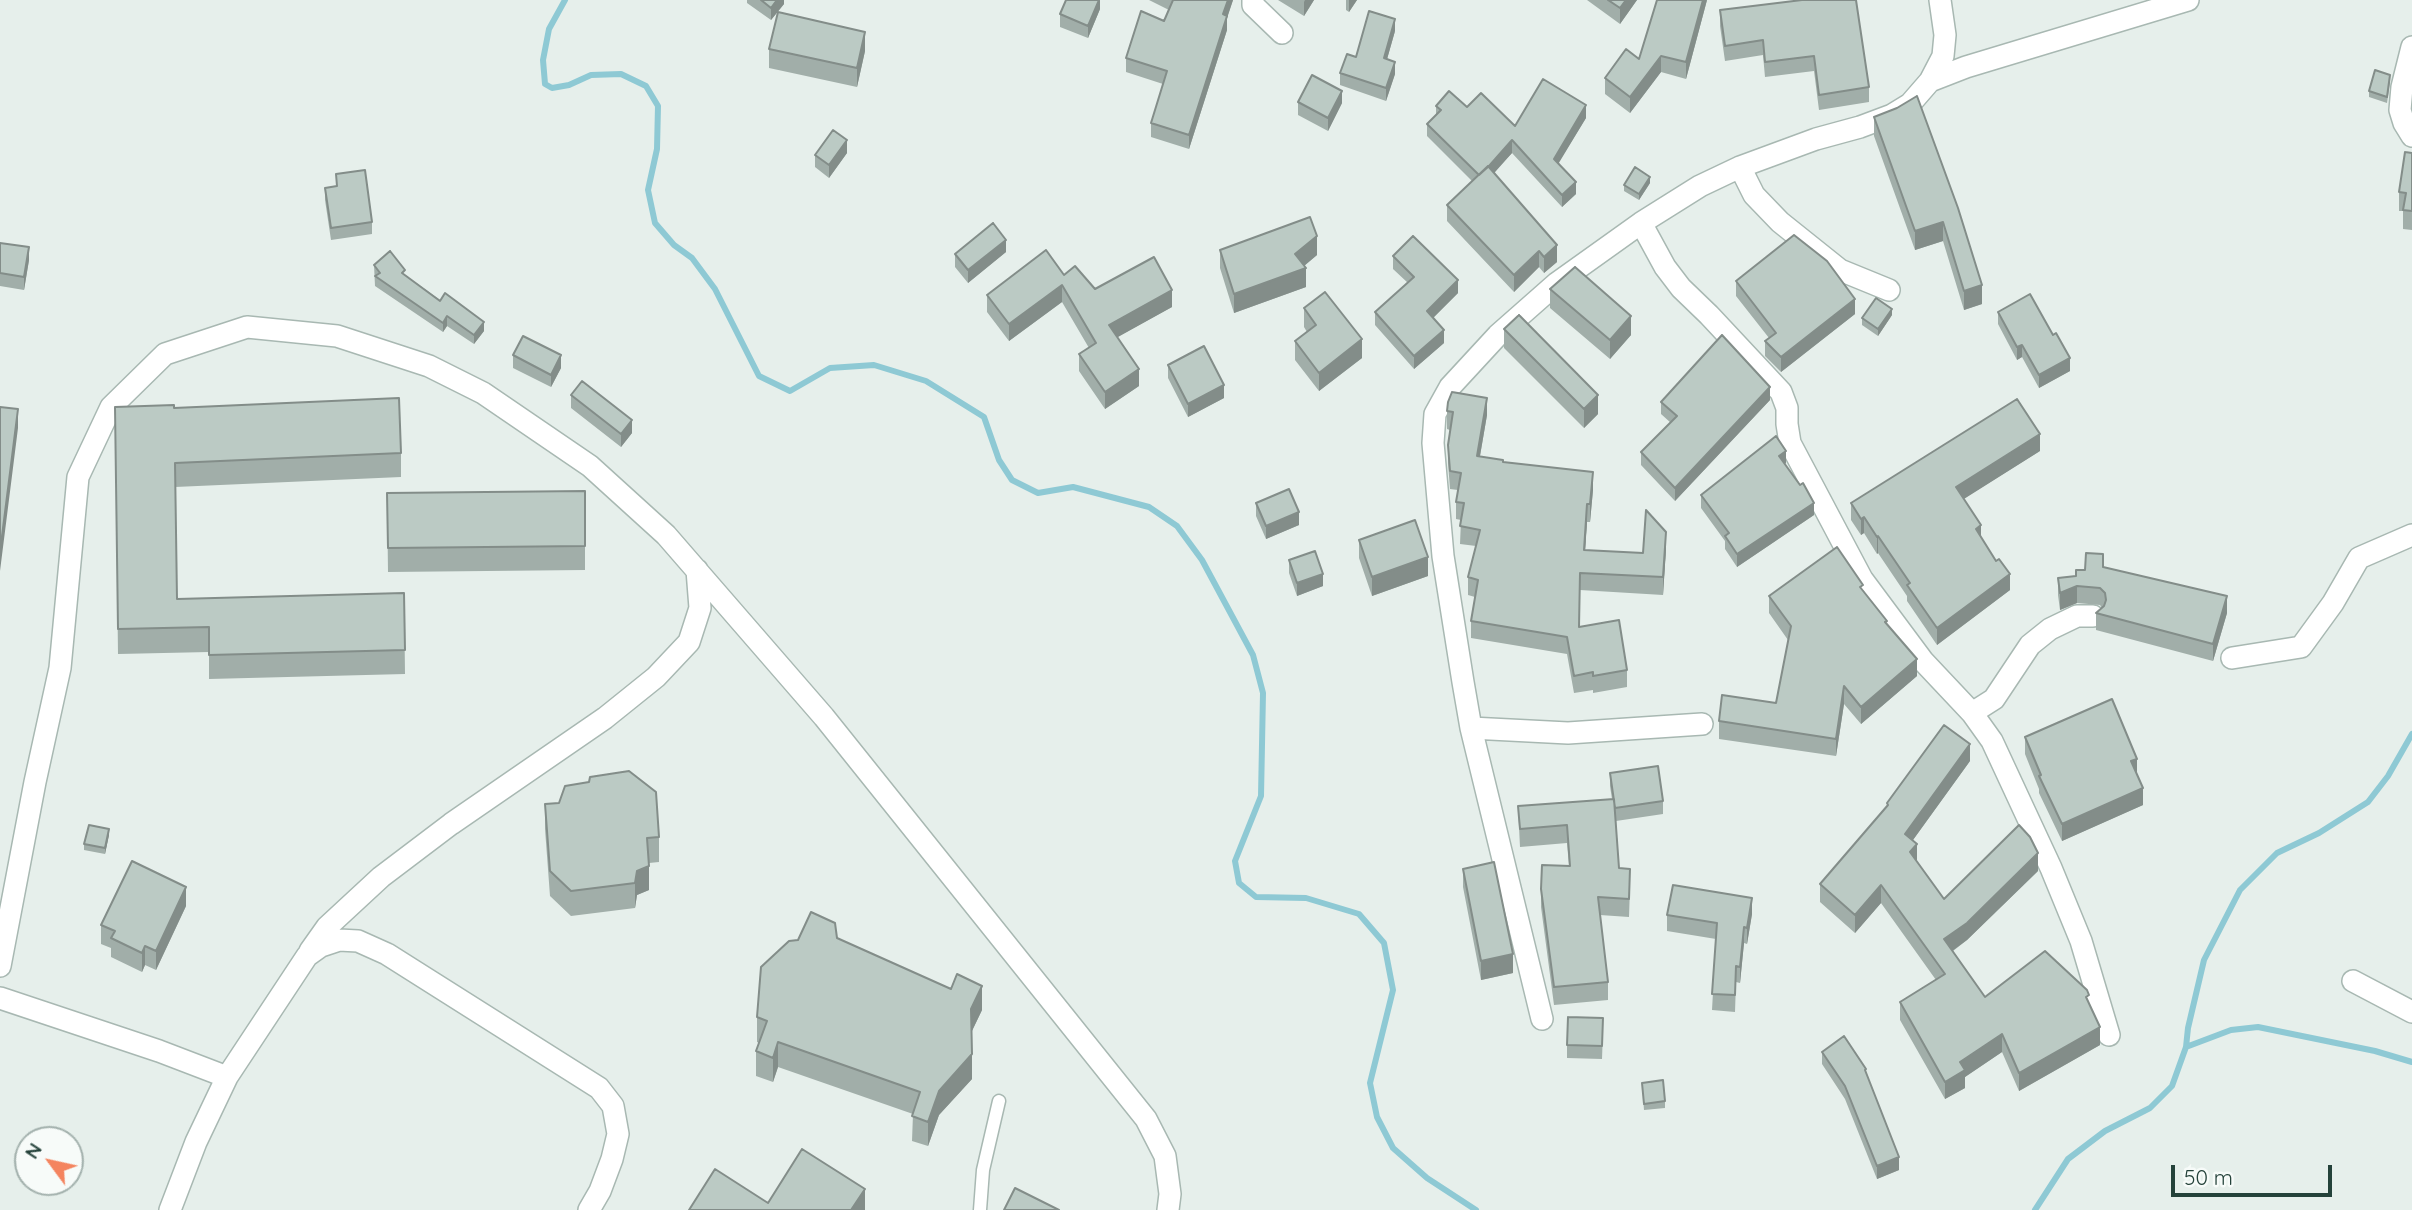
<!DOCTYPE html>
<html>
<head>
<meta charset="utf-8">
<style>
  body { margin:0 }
  #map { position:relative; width:2412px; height:1210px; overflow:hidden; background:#e6efeb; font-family:Quicksand,sans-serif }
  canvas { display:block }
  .north { position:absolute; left:14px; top:1126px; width:70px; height:70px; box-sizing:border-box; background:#f7fbf9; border:2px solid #a3b1ad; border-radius:50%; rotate:303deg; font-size:19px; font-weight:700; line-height:28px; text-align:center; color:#24423a }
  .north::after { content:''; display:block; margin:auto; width:24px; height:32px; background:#f4845f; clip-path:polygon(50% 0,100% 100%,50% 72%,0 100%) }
  .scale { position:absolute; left:2171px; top:1165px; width:161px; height:32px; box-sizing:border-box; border:4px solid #24423a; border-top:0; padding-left:9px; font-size:21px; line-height:24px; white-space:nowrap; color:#24423a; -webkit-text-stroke:5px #f7fbf9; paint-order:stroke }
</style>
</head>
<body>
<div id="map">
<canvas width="2412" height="1210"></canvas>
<div class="north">N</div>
<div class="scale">50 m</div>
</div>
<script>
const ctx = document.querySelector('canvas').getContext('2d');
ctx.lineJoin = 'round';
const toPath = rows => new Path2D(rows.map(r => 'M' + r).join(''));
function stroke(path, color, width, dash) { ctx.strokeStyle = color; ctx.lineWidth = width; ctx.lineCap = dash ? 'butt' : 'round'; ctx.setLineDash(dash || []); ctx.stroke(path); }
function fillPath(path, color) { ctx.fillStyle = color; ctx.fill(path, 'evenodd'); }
const stream = toPath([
  [565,0,549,29,543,60,545,84,552,88,569,85,591,75,621,74,646,86,658,106,657,149,648,190,655,223,674,245,692,258,715,289,759,376,790,391,830,368,874,365,926,381,984,417,999,460,1012,480,1038,493,1073,487,1149,507,1177,526,1202,560,1253,655,1263,693,1261,796,1235,861,1239,883,1256,897,1306,898,1359,914,1384,943,1393,990,1370,1083,1377,1117,1393,1148,1427,1178,1476,1210],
  [2186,1047,2231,1030,2258,1027,2375,1051,2412,1062],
  [2035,1210,2068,1159,2105,1131,2150,1108,2172,1086,2186,1047,2188,1028,2204,960,2240,890,2277,853,2319,833,2368,802,2388,776,2412,734]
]);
const service = toPath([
  [980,1210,983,1170,999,1101]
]);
const minor = toPath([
  [1253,0,1253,5,1282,33],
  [2412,47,2402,87,2400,110,2404,123,2412,136],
  [1930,81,1966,67,2188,0],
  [1740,167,1754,195,1780,222,1840,270,1889,290],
  [1641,223,1665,267,1681,288,1709,315,1781,392,1787,408,1787,424,1790,443,1862,579,1923,661,1972,713,1992,741,2051,868,2081,941,2109,1035],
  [2232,658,2301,647,2333,603,2359,558,2412,535],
  [1972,713,1994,699,2030,645,2050,629,2077,616,2093,616],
  [1471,728,1568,733,1702,724],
  [310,951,327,927,381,877,451,824,605,718,656,677,689,642,700,608,697,570],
  [0,966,35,782,60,668,78,477,111,407,165,354,247,327,337,336,429,366,483,393,590,466,666,535,824,717,1146,1119,1165,1156,1170,1194,1168,1210],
  [2353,981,2412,1012],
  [0,998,159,1051,227,1077],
  [1542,1019,1471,728,1463,682,1443,556,1433,443,1435,414,1450,387,1498,335,1557,283,1641,223,1700,186,1740,167,1816,139,1860,127,1892,115,1910,104,1930,81,1943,56,1945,35,1940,0],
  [170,1210,196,1142,227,1077,307,956,321,946,339,940,358,941,387,954,599,1088,613,1106,618,1134,612,1159,600,1191,589,1210]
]);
const wall = toPath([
  [747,0,784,0,784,4,771,20,747,3],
  [1099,0,1100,0,1100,9,1088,38,1060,27,1060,14],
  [1149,0,1233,0,1227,18,1227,30,1189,149,1151,137,1151,123,1163,84,1126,72,1126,58,1164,21,1169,10],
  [1278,0,1314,0,1304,16],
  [1346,0,1357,0,1349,12,1346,10],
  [1587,0,1637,0,1620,24],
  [1707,0,1686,79,1661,72,1630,113,1605,94,1605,78,1639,59],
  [1802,0,1869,87,1869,102,1819,110,1814,71,1765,77,1763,55,1725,61,1720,26,1720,10],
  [1395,31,1387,59,1395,74,1386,101,1340,85,1340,73,1356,57],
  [769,49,865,51,857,87,769,68],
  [2390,82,2387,103,2369,97,2369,91],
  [1298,102,1342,103,1328,131,1298,115],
  [1436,106,1467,107,1515,126,1586,118,1558,163,1576,194,1562,207,1512,153,1494,172,1557,262,1544,273,1539,267,1514,292,1447,221,1447,205,1472,181,1427,136,1427,124,1436,115],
  [1897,108,1982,304,1964,310,1943,241,1915,250,1874,136,1874,117],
  [847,153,829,178,815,167,815,155],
  [2412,153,2412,230,2403,229,2403,211,2399,211,2399,192],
  [336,174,372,222,372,234,331,240,325,200,325,188,336,186],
  [1650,183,1639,200,1624,191,1624,185],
  [0,243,29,260,24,290,0,286],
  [1220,250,1317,255,1304,266,1306,287,1234,313,1220,268],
  [1006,252,968,283,955,267,955,254],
  [1393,256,1458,293,1433,318,1444,343,1414,369,1375,325,1375,312,1408,283,1393,269],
  [374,265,405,275,484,331,474,344,447,326,443,332,375,286],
  [1064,275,1095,289,1172,307,1117,337,1139,386,1105,409,1079,371,1079,354,1089,348,1062,302,1009,341,987,312,987,295],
  [1736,281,1855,314,1781,372,1765,356,1765,341,1769,338,1736,296],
  [1550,289,1631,335,1610,359,1550,308],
  [1304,308,1362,358,1319,391,1295,360,1295,341,1307,332,1304,327],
  [1998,312,2070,371,2039,388,2022,357,2017,360,1998,324],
  [1892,315,1878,336,1862,325,1862,318],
  [1504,329,1598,414,1584,428,1504,348],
  [513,355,561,368,551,387,513,368],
  [1168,365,1224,398,1188,417,1168,378],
  [571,395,632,433,621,447,571,408],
  [1770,400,1675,501,1641,465,1641,452,1671,423,1661,414,1661,402],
  [115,407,401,453,401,477,175,487,177,599,404,593,405,674,209,679,209,652,118,654],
  [1447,411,1487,415,1480,456,1503,462,1593,490,1590,522,1587,522,1585,550,1643,553,1666,549,1663,595,1580,590,1579,627,1627,670,1627,687,1593,693,1593,690,1574,693,1567,654,1471,638,1471,621,1475,597,1468,595,1468,577,1476,546,1460,544,1461,520,1456,519,1456,502,1458,490,1450,489,1448,463,1448,445,1450,430,1447,429],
  [2040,451,1963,499,1981,537,2010,590,1937,645,1907,601,1907,596,1878,553,1877,554,1864,533,1861,535,1851,520,1851,503],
  [1786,463,1785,464,1814,515,1737,567,1725,549,1725,541,1701,508,1701,495],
  [585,491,585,570,388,572,387,493],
  [1256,503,1299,525,1266,539,1256,516],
  [1359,540,1428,576,1372,596,1359,558],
  [1289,560,1323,586,1297,596,1289,573],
  [2103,567,2227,613,2213,661,2096,630,2096,613,2102,608,2100,605,2077,603,2060,610,2058,595,2058,578,2076,576,2085,570],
  [1863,590,1887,625,1917,676,1861,724,1844,704,1836,756,1719,739,1719,721,1776,703,1788,640,1769,613,1769,596],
  [2025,737,2143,805,2062,841,2039,793,2039,789,2025,754],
  [1970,761,1913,840,1917,861,1944,899,2038,871,1967,940,1953,951,1985,997,2089,1003,2100,1045,2019,1091,2002,1052,1965,1077,1965,1088,1945,1099,1900,1020,1900,1002,1936,980,1881,903,1855,933,1820,902,1820,884,1887,807,1887,803],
  [1610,773,1663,801,1663,814,1616,821,1619,868,1630,887,1629,917,1600,915,1608,982,1608,1000,1554,1005,1541,907,1541,889,1569,866,1567,843,1520,847,1518,806,1612,799,1610,786],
  [545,804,659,837,659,862,649,863,649,890,637,895,635,908,571,916,550,896,545,829],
  [109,835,105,854,84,850,84,844],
  [1463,869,1513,973,1481,980,1463,887],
  [186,906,156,970,145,965,142,972,111,957,111,948,101,944,101,925],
  [1752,914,1747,944,1744,943,1740,983,1736,982,1735,1012,1712,1010,1716,939,1667,931,1667,915],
  [837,938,982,1010,971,1033,972,1079,939,1115,928,1146,912,1141,913,1114,778,1067,773,1082,756,1076,756,1051,759,1043,757,1042,757,1017,798,940],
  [1603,1031,1602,1059,1567,1058,1567,1045],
  [1822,1052,1866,1074,1899,1170,1877,1179,1845,1099,1822,1064],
  [1642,1083,1665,1101,1665,1108,1644,1110]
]);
const shadedWall = toPath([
  [777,0,784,0,784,4,771,20,771,8],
  [1099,0,1100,0,1100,9,1088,38,1088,26],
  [1228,0,1233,0,1227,18,1227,30,1189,149,1189,135,1223,14],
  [1305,0,1314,0,1304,16,1304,2],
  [1349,0,1357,0,1349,12],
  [1626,0,1637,0,1620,24,1620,8],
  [1703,0,1707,0,1686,79,1686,62],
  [1395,19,1395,31,1384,70,1384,58],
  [865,32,865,51,857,87,857,68],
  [1661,56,1661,72,1630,113,1630,97],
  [1395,62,1395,74,1386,101,1386,88],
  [1342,91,1342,103,1328,131,1328,118],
  [1586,105,1586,118,1554,171,1554,159],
  [847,140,847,153,829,178,829,165],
  [1512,140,1512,153,1480,189,1480,176],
  [1650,177,1650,183,1639,200,1639,194],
  [1576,182,1576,194,1562,207,1562,195],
  [1943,222,1943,241,1915,250,1915,231],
  [1317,236,1317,255,1298,271,1306,268,1306,287,1234,313,1234,294,1295,254],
  [1006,240,1006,252,968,283,968,270],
  [1557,245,1557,262,1544,273,1544,257],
  [29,247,29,260,24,290,24,277],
  [1539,251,1539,267,1514,292,1514,275],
  [1458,280,1458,293,1427,324,1427,311],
  [1062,285,1062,302,1009,341,1009,324],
  [1982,285,1982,304,1964,310,1964,291],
  [1172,290,1172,307,1109,342,1109,325],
  [1855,299,1855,314,1781,372,1781,357],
  [1892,309,1892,315,1878,336,1878,329],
  [447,316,447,326,443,332,443,323],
  [1631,316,1631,335,1610,359,1610,340],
  [484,322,484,331,474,344,474,335],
  [1444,330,1444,343,1414,369,1414,356],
  [1362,339,1362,358,1319,391,1319,373],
  [2022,345,2022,357,2017,360,2017,347],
  [561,355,561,368,551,387,551,375],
  [2070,358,2070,371,2039,388,2039,375],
  [1139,369,1139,386,1105,409,1105,392],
  [1224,385,1224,398,1188,417,1188,404],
  [1770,387,1770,400,1675,501,1675,488],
  [1598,395,1598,414,1584,428,1584,409],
  [1487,398,1487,415,1477,473,1477,456],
  [18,409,18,428,0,571,0,552],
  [632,420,632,433,621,447,621,434],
  [2040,434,2040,451,1956,504,1956,487],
  [1786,451,1786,463,1779,469,1779,456],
  [1593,472,1593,490,1590,522,1590,504],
  [1814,503,1814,515,1737,567,1737,554],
  [1587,504,1587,522,1584,568,1584,550],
  [1299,512,1299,525,1266,539,1266,526],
  [1864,517,1864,533,1861,535,1861,519],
  [1981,525,1981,541,1976,529],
  [1666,532,1666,549,1663,595,1663,577],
  [1878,536,1878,553,1877,554,1877,537],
  [1428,557,1428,576,1372,596,1372,577],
  [1323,574,1323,586,1297,596,1297,583],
  [2010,574,2010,590,1937,645,1937,628],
  [2077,586,2077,603,2060,610,2060,593],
  [2227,596,2227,613,2213,661,2213,644],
  [1917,659,1917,676,1861,724,1861,707],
  [1844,686,1844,704,1836,756,1836,739],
  [1970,744,1970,761,1905,851,1905,834],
  [2137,759,2137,776,2131,761],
  [2143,788,2143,805,2062,841,2062,824],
  [109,829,109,835,105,854,105,848],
  [1917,844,1917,862,1910,852],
  [2038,853,2038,871,1967,940,1944,957,1944,939],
  [649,866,649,890,637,895,635,908,635,883,637,871],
  [1881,885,1881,903,1855,933,1855,915],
  [186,887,186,906,156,970,156,951],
  [1752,898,1752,914,1747,944,1747,928],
  [1744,927,1744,943,1740,983,1740,967],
  [145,946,145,965,142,972,142,953],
  [1513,954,1513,973,1481,980,1481,961],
  [982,986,982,1010,971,1033,971,1009],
  [2100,1027,2100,1045,2019,1091,2019,1073],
  [2002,1034,2002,1052,1965,1077,1965,1088,1945,1099,1945,1082,1960,1062],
  [778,1042,778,1067,773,1082,773,1058],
  [972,1054,972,1079,939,1115,928,1146,928,1122,939,1091],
  [1899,1157,1899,1170,1877,1179,1877,1166],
  [865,1189,865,1210,851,1210]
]);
const building = toPath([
  [761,0,777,0,771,8,761,0],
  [1066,0,1099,0,1088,26,1060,14,1066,0],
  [1173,0,1228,0,1223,14,1227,16,1189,135,1151,123,1167,71,1126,58,1141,11,1164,21,1173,0],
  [1608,0,1626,0,1620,8,1608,0],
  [1657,0,1703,0,1686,62,1661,56,1630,97,1605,78,1626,49,1639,59,1657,0],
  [1802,0,1856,0,1869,87,1819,95,1814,56,1765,62,1763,40,1725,46,1720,10,1802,0],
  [1369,11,1395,19,1384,58,1395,62,1386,88,1340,73,1347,54,1356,57,1369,11],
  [778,12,865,32,857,68,769,49,778,12],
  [2375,70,2390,75,2387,97,2369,91,2375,70],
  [1312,75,1342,91,1328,118,1298,102,1312,75],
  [1543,79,1586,105,1554,159,1576,182,1562,195,1512,140,1489,166,1479,175,1427,124,1441,110,1436,106,1449,91,1467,107,1481,93,1515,126,1543,79],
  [1917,96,1958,208,1982,285,1964,291,1943,222,1915,231,1874,117,1897,108,1917,96],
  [833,130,847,140,829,165,815,155,833,130],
  [2405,152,2412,153,2412,211,2403,210,2406,193,2399,192,2405,152],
  [1488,166,1557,245,1544,257,1539,251,1514,275,1447,205,1488,166],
  [1635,167,1650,177,1639,194,1624,185,1635,167],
  [365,170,372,222,331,228,325,188,337,186,336,174,365,170],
  [1310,217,1317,236,1295,254,1306,268,1234,294,1220,250,1310,217],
  [993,223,1006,240,968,270,955,254,993,223],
  [1794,235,1827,261,1855,299,1781,357,1765,341,1776,333,1736,281,1794,235],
  [1413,236,1458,280,1427,311,1444,330,1414,356,1375,312,1414,277,1393,256,1413,236],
  [0,243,29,247,24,277,0,273,0,243],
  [1046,250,1064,275,1075,266,1095,289,1154,257,1172,290,1109,325,1139,369,1105,392,1079,354,1096,343,1062,285,1009,324,987,295,1046,250],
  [390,251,405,270,402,273,440,301,445,293,484,322,474,335,447,316,443,323,375,276,380,273,374,265,390,251],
  [1575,267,1631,316,1610,340,1550,289,1575,267],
  [1325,292,1362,339,1319,373,1295,341,1316,325,1304,308,1325,292],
  [2030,294,2053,335,2056,333,2070,358,2039,375,2022,345,2017,347,1998,312,2030,294],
  [1876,298,1892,309,1878,329,1862,318,1876,298],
  [1519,315,1598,395,1584,409,1504,329,1519,315],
  [1722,335,1770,387,1675,488,1641,452,1677,416,1661,402,1722,335],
  [523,336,561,355,551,375,513,355,523,336],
  [1204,346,1224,385,1188,404,1168,365,1204,346],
  [582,381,632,420,621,434,571,395,582,381],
  [1452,392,1487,398,1477,456,1503,460,1503,462,1593,472,1590,504,1587,504,1584,550,1643,553,1646,510,1666,532,1663,577,1580,573,1579,627,1619,620,1627,670,1593,676,1593,672,1574,676,1567,637,1471,621,1478,580,1468,577,1480,530,1460,526,1464,503,1456,502,1461,473,1450,471,1448,445,1453,412,1447,411,1448,402,1452,392],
  [399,398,401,453,175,463,177,599,404,593,405,650,209,655,209,627,118,629,115,407,174,405,174,408,399,398],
  [2017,399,2040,434,1956,487,1981,525,1976,529,1996,561,1999,559,2010,574,1937,628,1907,585,1910,583,1878,536,1877,537,1864,517,1861,519,1851,503,2017,399],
  [0,407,18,409,0,552,0,407],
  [1776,436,1786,451,1779,456,1800,485,1803,483,1814,503,1737,554,1725,536,1729,533,1701,495,1776,436],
  [1289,489,1299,512,1266,526,1256,503,1289,489],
  [585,491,585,546,388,548,387,493,585,491],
  [1415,520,1428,557,1372,577,1359,540,1415,520],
  [1837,547,1863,585,1860,587,1887,621,1885,622,1917,659,1861,707,1844,686,1836,739,1719,721,1722,695,1776,703,1791,626,1769,596,1837,547],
  [1315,551,1323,574,1297,583,1289,560,1315,551],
  [2086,553,2103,554,2103,567,2227,596,2213,644,2096,613,2104,606,2106,600,2105,593,2100,588,2077,586,2060,593,2058,578,2076,576,2076,570,2085,570,2086,553],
  [2112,699,2137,759,2131,761,2143,788,2062,824,2039,776,2041,775,2025,737,2112,699],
  [1944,725,1970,744,1905,834,1917,844,1910,852,1944,899,2019,825,2030,837,2038,853,1967,923,1944,939,1985,997,2045,951,2087,990,2089,995,2086,997,2100,1027,2019,1073,2002,1034,1960,1062,1965,1070,1945,1082,1900,1002,1945,974,1881,885,1855,915,1820,884,1888,805,1887,803,1944,725],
  [1658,766,1663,801,1615,808,1610,773,1658,766],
  [629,771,656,792,659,837,647,838,649,866,637,871,635,883,571,891,550,871,545,804,559,803,565,786,589,782,590,777,629,771],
  [1614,799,1619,868,1630,869,1629,899,1598,897,1608,982,1554,987,1541,889,1542,865,1570,866,1567,825,1520,829,1518,806,1614,799],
  [89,825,109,829,105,848,84,844,89,825],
  [132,861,186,887,156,951,145,946,142,953,111,938,115,931,101,925,132,861],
  [1494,862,1513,954,1481,961,1463,869,1494,862],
  [1673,885,1752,898,1747,928,1744,927,1740,967,1736,966,1735,995,1712,994,1717,923,1667,915,1673,885],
  [811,912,835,923,837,938,951,989,957,974,982,986,971,1009,972,1054,939,1091,928,1122,912,1116,920,1092,778,1042,773,1058,756,1051,767,1021,757,1017,761,967,789,941,798,940,811,912],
  [1568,1017,1603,1018,1602,1046,1567,1045,1568,1017],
  [1844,1036,1866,1069,1865,1070,1899,1157,1877,1166,1845,1086,1822,1052,1844,1036],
  [1663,1080,1665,1101,1644,1104,1642,1083,1663,1080],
  [802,1149,865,1189,851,1210,689,1210,715,1169,768,1203,802,1149],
  [1015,1188,1059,1210,1004,1210,1015,1188]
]);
stroke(stream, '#8ec9d4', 6);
stroke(service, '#a8b8b2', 15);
stroke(minor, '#a8b8b2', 24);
stroke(service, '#fff', 12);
stroke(minor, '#fff', 21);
fillPath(wall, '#a1aea9');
fillPath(shadedWall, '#838d89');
fillPath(building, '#bbcac4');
stroke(building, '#838d89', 2);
</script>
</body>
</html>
